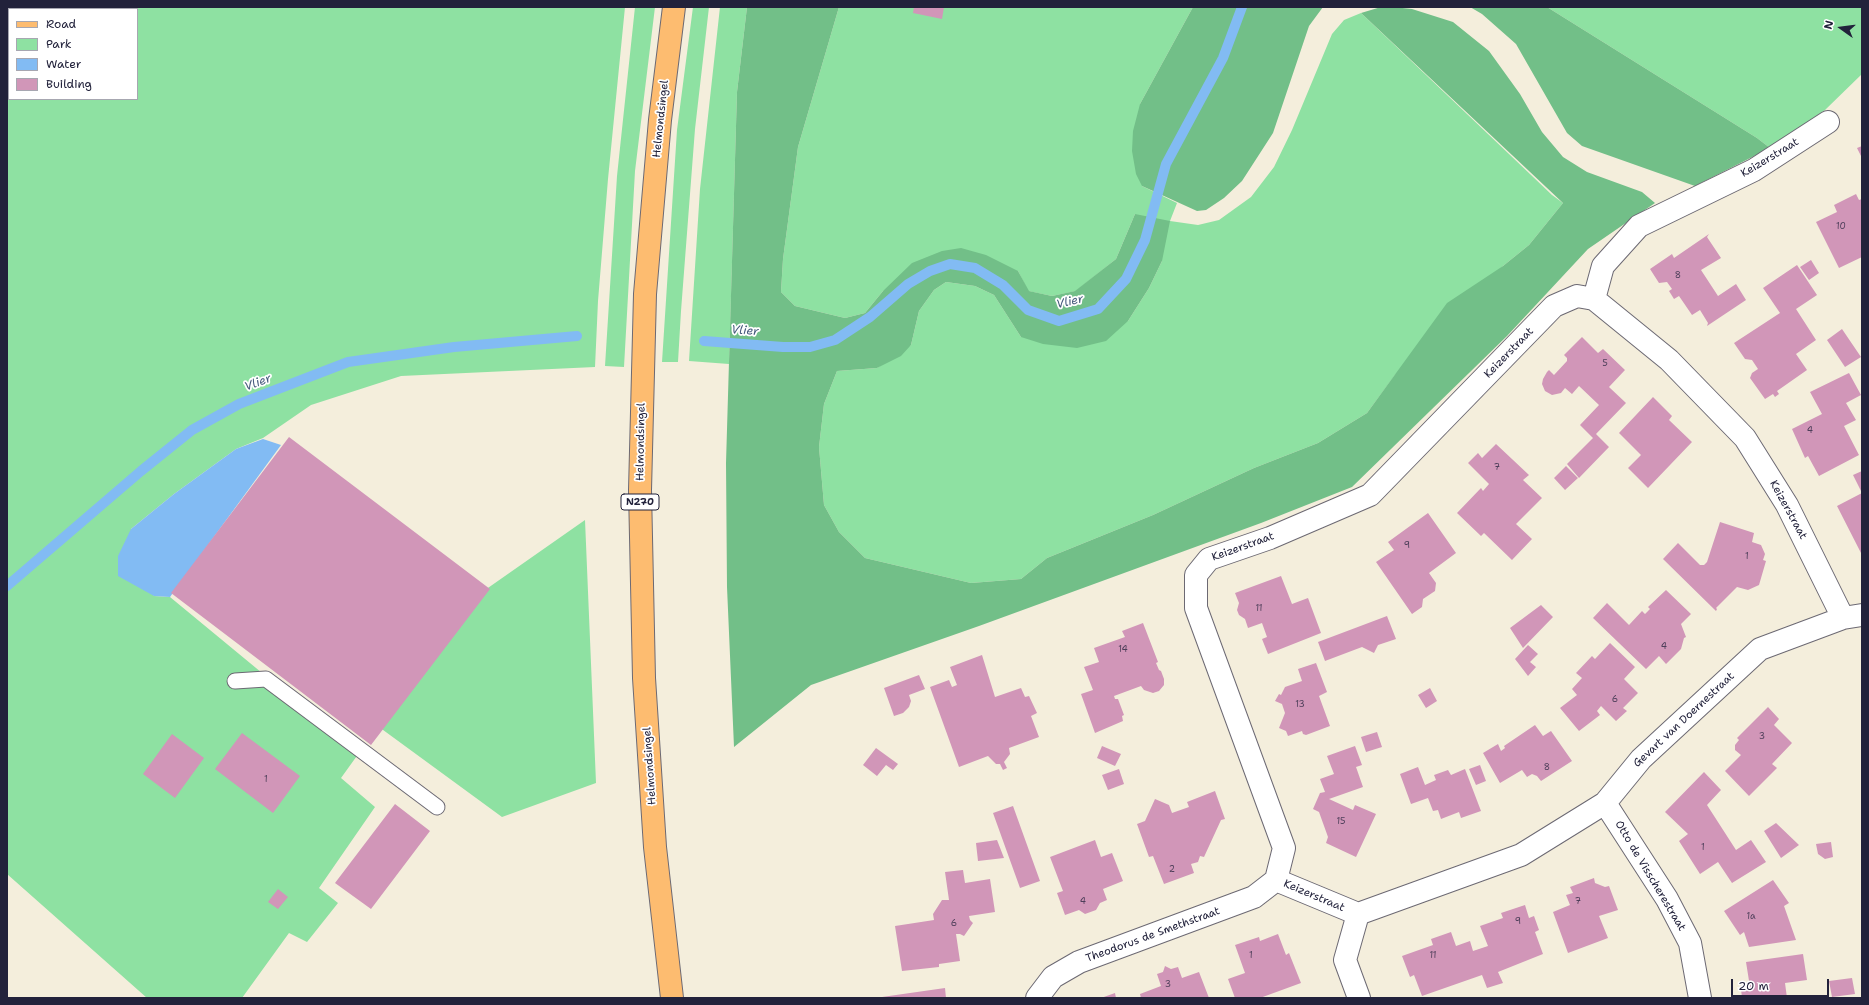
<!DOCTYPE html>
<html>
<head>
<meta charset="utf-8">
<style>
  body { margin:0 }
  #map { position:relative; width:1869px; height:1005px; overflow:hidden; background:#f4eedc; font-family:"Shantell Sans",sans-serif }
  canvas { display:block }
  .frame { position:absolute; inset:0; border:8px solid #22223b; pointer-events:none }
  .legend { position:absolute; left:8px; top:8px; width:130px; height:92px; box-sizing:border-box; background:#fff; border:1px solid #a7a7b1; margin:0; padding:5px 7px; list-style:none; font-size:12px; color:#22223b }
  .legend li { display:flex; align-items:center; gap:8px; height:20px }
  .legend b { width:20px; border:1px solid #a7a7b1 }
  .north { position:absolute; left:1821px; top:8px; width:40px; height:40px; -webkit-text-stroke:3px #fff; paint-order:stroke; rotate:284deg; font-size:11px; font-weight:700; line-height:16px; text-align:center; color:#22223b }
  .north::after { content:''; display:block; margin:auto; width:14px; height:18px; background:#22223b; clip-path:polygon(50% 0,100% 100%,50% 72%,0 100%) }
  .scale { position:absolute; left:1731px; top:979px; width:98px; height:18px; box-sizing:border-box; border:2px solid #22223b; border-top:0; padding-left:5px; font-size:12px; line-height:14px; white-space:nowrap; color:#22223b; -webkit-text-stroke:3px #fff; paint-order:stroke }
</style>
</head>
<body>
<div id="map">
<canvas width="1869" height="1005"></canvas>
<div class="frame"></div>
<ul class="legend">
<li><b style="height:5px;background:#fdbc70"></b>Road</li>
<li><b style="height:11px;background:#8ee1a2"></b>Park</li>
<li><b style="height:11px;background:#82bbf3"></b>Water</li>
<li><b style="height:11px;background:#d196b8"></b>Building</li>
</ul>
<div class="north">N</div>
<div class="scale">20 m</div>
</div>
<script>
const ctx = document.querySelector('canvas').getContext('2d');
ctx.lineJoin = 'round';
function fillPath(path, color) { ctx.fillStyle = color; ctx.fill(path, 'evenodd'); }
const toPath = rows => new Path2D(rows.map(r => 'M' + r).join(''));
function stroke(path, color, width, dash) { ctx.strokeStyle = color; ctx.lineWidth = width; ctx.lineCap = dash ? 'butt' : 'round'; ctx.setLineDash(dash || []); ctx.stroke(path); }
function label(font, color, halo, rows, align = 'center') {
  ctx.font = font + ' "Shantell Sans",sans-serif'; ctx.lineWidth = 3.5; ctx.setLineDash([]); ctx.textBaseline = 'middle'; ctx.strokeStyle = halo; ctx.fillStyle = color; for (const [text, x, y, turn = 0] of rows) {
    ctx.save(); ctx.translate(x, y); ctx.rotate((+turn || 0) * Math.PI / 180); ctx.textAlign = isNaN(turn) ? turn : align; if (halo) ctx.strokeText(text, 0, 0); ctx.fillText(text, 0, 0); ctx.restore();
  }
}
const green = toPath([
  [7,7,625,7,608,179,598,301,595,367,401,376,311,405,263,438,236,449,174,494,131,529,154,596,170,597,359,753,341,778,375,807,319,888,338,903,307,942,289,933,242,998,147,998,7,874],
  [9,9,137,9,137,99,9,99],
  [635,7,655,7,635,171,624,367,605,366,617,176],
  [693,7,709,7,695,129,681,311,678,362,662,362,677,130],
  [720,7,747,7,737,92,729,364,689,361,700,189],
  [839,7,1193,7,1140,104,1142,186,1177,203,1170,221,1198,225,1219,220,1251,197,1274,167,1292,130,1332,34,1344,20,1361,13,1552,195,1563,203,1529,245,1503,266,1395,375,1367,413,1318,443,1254,468,1153,515,1047,558,1021,579,971,583,865,558,839,532,824,505,819,447,824,404,837,371,877,368,911,345,919,311,934,290,946,282,975,286,994,295,1021,337,1128,321,1149,288,1162,261,1135,214,1116,259,1076,291,1052,296,1028,291,1018,271,883,291,865,313,845,318,795,306,781,292,783,259,798,147],
  [1547,7,1862,7,1862,74,1825,110,1770,148,1757,138],
  [585,520,596,783,502,817,379,727,475,597]
]);
const forest = toPath([
  [747,7,839,7,798,147,783,259,781,292,795,306,845,318,865,313,883,291,912,263,942,251,961,248,986,255,1018,271,1029,291,1052,296,1075,291,1116,259,1135,214,1170,221,1162,261,1149,288,1128,321,1106,341,1077,348,1043,344,1021,337,994,295,975,286,946,282,934,290,919,311,911,345,901,356,877,368,837,371,824,404,819,447,824,505,839,532,865,558,971,583,1021,579,1047,558,1153,515,1254,468,1318,443,1367,413,1447,303,1503,266,1529,245,1563,203,1361,13,1381,7,1393,7,1412,9,1453,22,1489,51,1520,94,1542,132,1563,157,1587,172,1642,192,1655,203,1588,249,1507,336,1352,487,1261,523,979,626,811,685,734,747,727,587,726,463,737,92],
  [1193,7,1323,7,1309,26,1273,133,1242,181,1224,198,1206,210,1197,211,1142,186,1136,174,1132,151,1133,131,1140,104],
  [1470,7,1547,7,1757,138,1770,148,1695,186,1582,146,1567,133,1516,44,1482,14]
]);
const water = toPath([
  [263,439,281,445,170,597,154,596,118,576,118,556,131,529,174,494,236,449]
]);
const stream = toPath([
  [704,341,783,347,810,347,835,340,870,317,908,284,930,271,950,264,975,268,1003,285,1028,310,1059,321,1098,309,1126,279,1145,240,1166,164,1223,58,1242,7],
  [7,586,141,471,192,430,239,404,348,362,454,347,577,336]
]);
const building = toPath([
  [914,7,944,7,942,19,913,13],
  [1862,146,1862,158,1857,148],
  [1856,194,1859,200,1862,199,1862,257,1839,268,1816,222,1837,212,1834,205],
  [1709,234,1707,237,1721,258,1701,270,1718,296,1736,284,1746,300,1707,326,1708,323,1700,310,1692,315,1679,296,1674,299,1669,291,1672,289,1667,282,1659,283,1650,269,1672,254,1674,258],
  [1811,260,1819,273,1809,280,1800,267],
  [1797,265,1817,295,1796,309,1816,340,1796,354,1807,370,1777,391,1779,394,1775,397,1773,394,1765,399,1750,378,1752,373,1758,369,1752,360,1745,359,1734,343,1780,313,1763,288],
  [1842,329,1861,357,1845,367,1827,340],
  [1582,337,1598,353,1603,349,1625,370,1609,387,1626,403,1596,434,1609,447,1579,478,1567,464,1593,438,1580,425,1599,405,1579,386,1572,394,1565,388,1561,393,1552,395,1545,391,1542,384,1543,379,1547,372,1549,370,1554,375,1567,361,1567,358,1564,355],
  [1849,373,1861,395,1846,403,1856,420,1844,426,1859,455,1819,476,1808,456,1805,458,1792,429,1822,414,1810,392],
  [1653,397,1672,416,1669,420,1692,442,1648,488,1628,468,1641,455,1619,433],
  [289,437,490,589,371,745,171,593],
  [1496,444,1529,475,1523,480,1542,498,1516,524,1532,539,1512,560,1484,533,1481,536,1457,513,1481,488,1483,491,1489,484,1468,463,1478,453,1482,458],
  [1566,466,1578,478,1565,490,1554,478],
  [1862,471,1862,493,1853,475],
  [1862,493,1862,552,1861,553,1837,506],
  [1428,513,1456,553,1429,573,1436,583,1435,591,1423,599,1422,607,1412,614,1376,562,1394,550,1388,542],
  [1720,522,1754,533,1752,542,1761,545,1765,554,1763,560,1766,561,1759,585,1748,590,1737,587,1716,608,1717,609,1716,611,1663,559,1678,543,1700,565,1704,565,1707,562],
  [1281,576,1292,604,1308,598,1321,633,1268,654,1262,639,1267,637,1262,623,1248,628,1245,619,1239,615,1237,610,1239,603,1235,593],
  [1666,590,1691,614,1681,624,1686,637,1684,638,1681,649,1666,664,1659,656,1646,669,1593,618,1607,603,1629,625,1642,611,1645,614,1650,609,1648,607],
  [1541,605,1553,617,1523,648,1510,628],
  [1387,616,1396,639,1378,645,1374,653,1362,647,1325,661,1318,642],
  [1143,623,1158,662,1156,663,1159,670,1161,671,1164,679,1164,685,1159,691,1153,693,1144,690,1141,686,1114,696,1115,699,1118,699,1124,715,1122,716,1123,721,1095,733,1081,694,1093,690,1084,667,1099,662,1094,648,1125,637,1122,631],
  [1610,643,1635,667,1624,679,1638,693,1623,708,1627,711,1616,721,1601,706,1597,711,1600,715,1579,731,1560,708,1577,695,1572,689,1582,678,1576,673,1592,656,1595,659],
  [1528,645,1538,654,1530,662,1536,667,1528,676,1515,659],
  [982,655,995,697,1021,688,1025,697,1029,696,1037,713,1031,716,1039,737,1009,748,1010,754,1004,762,1007,768,1003,770,1000,764,996,764,988,756,959,767,930,687,949,680,952,687,957,685,950,667],
  [1316,663,1327,692,1319,696,1330,726,1306,735,1303,734,1302,731,1288,736,1286,731,1279,728,1285,713,1282,704,1275,701,1279,694,1281,695,1285,687,1302,681,1298,669],
  [919,675,925,689,909,695,911,701,909,707,903,713,894,716,884,688],
  [1430,688,1437,701,1426,708,1418,695],
  [1768,707,1779,719,1774,725,1792,743,1772,764,1777,768,1749,796,1725,771,1741,755,1735,750,1735,745,1739,740,1737,738],
  [1535,725,1543,736,1551,731,1572,761,1541,781,1537,776,1532,774,1527,777,1522,770,1500,783,1483,753,1498,744,1501,751,1505,748,1504,746],
  [1377,732,1382,747,1366,752,1361,737],
  [242,733,300,776,273,813,215,769],
  [172,734,204,758,175,798,143,774],
  [1102,746,1121,754,1115,766,1097,758],
  [1355,746,1362,765,1356,767,1363,787,1329,799,1353,810,1355,805,1376,814,1356,857,1326,843,1328,837,1319,812,1313,809,1320,793,1325,792,1320,779,1334,774,1327,756],
  [876,748,898,764,893,770,886,765,877,776,863,765],
  [1480,765,1486,781,1476,785,1469,769],
  [1418,767,1425,785,1436,780,1434,775,1448,770,1451,775,1465,769,1481,811,1461,818,1459,812,1441,819,1438,810,1433,811,1428,798,1411,804,1400,774],
  [1119,769,1124,784,1108,790,1102,775],
  [1704,772,1721,790,1707,805,1736,850,1751,840,1766,862,1732,883,1718,862,1700,874,1679,841,1688,834,1665,812],
  [1215,791,1225,819,1221,820,1204,857,1200,856,1198,862,1191,864,1194,873,1164,884,1153,856,1149,857,1137,824,1145,821,1155,799,1169,805,1172,813,1189,807,1187,802],
  [395,804,430,831,371,909,335,883],
  [1013,806,1040,881,1020,888,993,813],
  [1776,823,1799,845,1781,858,1764,831],
  [997,840,1004,858,978,861,976,843],
  [1095,840,1101,857,1112,853,1123,881,1103,889,1107,900,1100,903,1096,910,1085,914,1079,910,1065,915,1057,893,1063,891,1050,857],
  [1831,842,1833,857,1825,859,1818,854,1816,844],
  [963,870,965,883,990,879,995,912,969,916,970,920,973,923,964,936,960,934,956,934,960,961,939,964,939,967,902,971,895,926,934,920,933,914,942,900,949,900,945,872],
  [1594,878,1595,883,1605,887,1609,886,1618,910,1599,916,1608,938,1568,953,1553,912,1570,905,1566,895,1573,893,1570,887],
  [1773,880,1789,903,1784,906,1796,940,1749,947,1744,932,1740,935,1724,911],
  [278,889,288,897,278,909,268,902],
  [1525,905,1529,918,1534,916,1539,930,1535,932,1543,954,1498,972,1503,983,1487,988,1482,975,1422,996,1414,975,1410,977,1402,956,1433,945,1431,939,1451,932,1456,946,1470,941,1473,951,1488,946,1480,926,1503,918,1501,913],
  [1278,934,1286,955,1289,953,1301,983,1260,998,1235,998,1228,979,1245,973,1235,945,1259,937,1260,941],
  [1803,954,1807,980,1785,983,1787,998,1742,998,1741,989,1750,987,1746,962],
  [1165,966,1171,969,1178,967,1182,978,1199,972,1209,998,1141,998,1140,994,1161,986,1157,974,1163,972],
  [1852,978,1855,994,1832,997,1829,981],
  [945,988,946,998,882,998,882,997],
  [1115,993,1116,998,1101,998]
]);
const service = toPath([
  [235,681,266,679,437,807]
]);
const minor = toPath([
  [1594,299,1603,266,1639,226,1754,170,1828,122],
  [1605,803,1667,899,1690,943,1700,998],
  [1358,914,1276,880,1284,848,1196,608,1196,575,1209,559,1270,538,1370,495,1554,306,1577,296,1594,299,1669,360,1745,438,1787,505,1843,618],
  [1037,998,1053,977,1079,962,1254,897,1276,880],
  [1359,998,1345,960,1358,914,1521,855,1605,803,1641,759,1760,649,1843,618,1862,615]
]);
const primary = toPath([
  [672,998,655,847,644,678,640,490,645,294,660,120,674,7]
]);
const numberNames = [
  ["10",1841,227],
  ["8",1678,276],
  ["5",1605,364],
  ["4",1810,431],
  ["7",1497,468],
  ["9",1407,546],
  ["1",1747,557],
  ["11",1259,609],
  ["4",1664,647],
  ["14",1123,650],
  ["6",1615,700],
  ["13",1300,705],
  ["3",1762,737],
  ["8",1547,768],
  ["1",266,780],
  ["15",1341,822],
  ["1",1703,848],
  ["2",1172,870],
  ["4",1083,902],
  ["7",1578,902],
  ["1a",1751,917],
  ["9",1518,922],
  ["6",954,924],
  ["1",1251,956],
  ["11",1433,956],
  ["3",1168,985]
];
const shields = [
  [640,502,38]
];
const shieldNames = [
  ["N270",640,502]
];
const streetNames = [
  ["Helmondsingel",661,119,-84],
  ["Keizerstraat",1770,158,-31],
  ["Keizerstraat",1509,353,-46],
  ["Helmondsingel",641,442,-89],
  ["Keizerstraat",1788,510,61],
  ["Keizerstraat",1243,547,-20],
  ["Gevart van Doernestraat",1684,720,-43],
  ["Helmondsingel",650,766,-94],
  ["Otto de Visscherestraat",1650,876,59],
  ["Keizerstraat",1314,896,23],
  ["Theodorus de Smethstraat",1153,935,-20]
];
const waterNames = [
  ["Vlier",1070,302,-13],
  ["Vlier",745,331,4],
  ["Vlier",258,383,-21]
];
fillPath(green, '#8ee1a2');
fillPath(forest, '#72bf88');
fillPath(water, '#82bbf3');
stroke(stream, '#82bbf3', 10);
fillPath(building, '#d196b8');
stroke(service, '#6c6973', 17);
stroke(minor, '#6c6973', 24);
stroke(primary, '#6c6973', 24);
stroke(service, '#fff', 15);
stroke(minor, '#fff', 22);
stroke(primary, '#fdbc70', 22);
label('9px', '#4e3f5a', null, numberNames);
for (const [x, y, w] of shields) { const box = new Path2D(); box.roundRect(x - w / 2, y - 8, w, 16, 3); ctx.fillStyle = '#fff'; ctx.fill(box); stroke(box, '#22223b', 1); }
label('bold 10px', '#22223b', null, shieldNames);
label('11px', '#22223b', '#fff', streetNames);
label('italic 12px', '#44587b', '#fff', waterNames);
</script>
</body>
</html>
